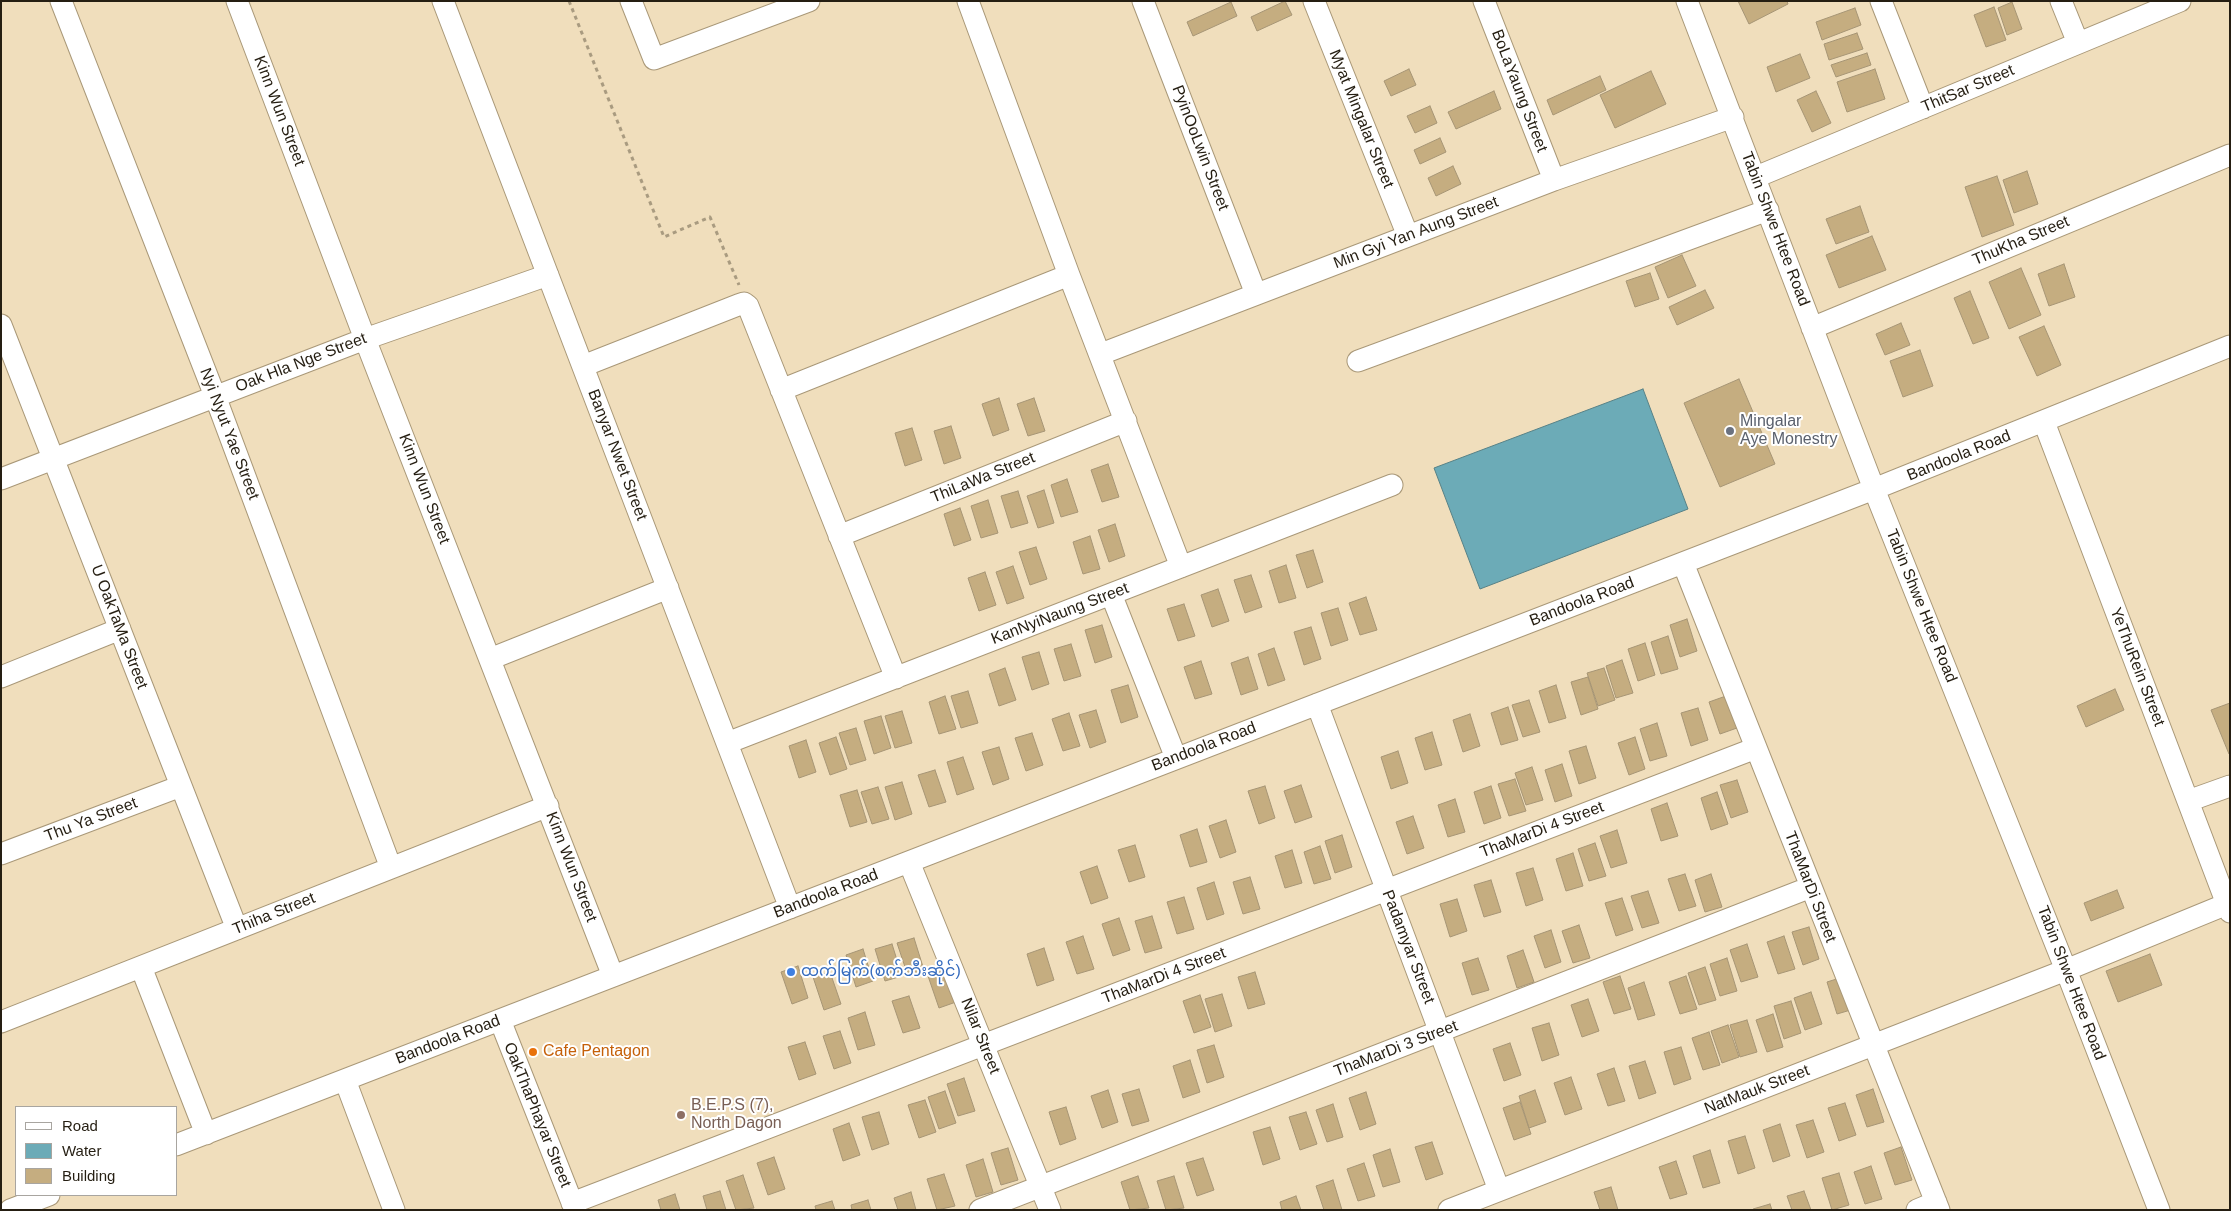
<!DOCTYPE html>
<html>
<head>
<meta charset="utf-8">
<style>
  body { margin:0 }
  #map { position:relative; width:2231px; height:1211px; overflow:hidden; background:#f0debc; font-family:Arial,sans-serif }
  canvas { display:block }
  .frame { position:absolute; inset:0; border:2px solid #251e12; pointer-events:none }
  .legend { position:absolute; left:15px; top:1106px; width:162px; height:90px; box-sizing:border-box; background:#fff; border:1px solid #a8a5a0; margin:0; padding:6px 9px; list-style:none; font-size:15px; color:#251e12 }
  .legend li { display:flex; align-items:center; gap:10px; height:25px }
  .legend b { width:25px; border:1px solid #a8a5a0 }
</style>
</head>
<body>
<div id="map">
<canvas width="2231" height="1211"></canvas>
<div class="frame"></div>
<ul class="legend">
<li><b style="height:6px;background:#fff"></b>Road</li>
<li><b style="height:14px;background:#6cabb7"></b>Water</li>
<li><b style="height:14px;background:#c5ad80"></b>Building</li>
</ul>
</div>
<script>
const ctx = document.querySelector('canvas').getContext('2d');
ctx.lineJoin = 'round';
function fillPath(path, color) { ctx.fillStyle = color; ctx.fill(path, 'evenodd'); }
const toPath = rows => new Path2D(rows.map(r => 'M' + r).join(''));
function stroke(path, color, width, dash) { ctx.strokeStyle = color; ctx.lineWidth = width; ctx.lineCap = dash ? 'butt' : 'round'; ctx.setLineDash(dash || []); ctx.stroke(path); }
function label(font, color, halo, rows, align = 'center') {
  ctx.font = font + ' Arial,"Noto Sans Myanmar",sans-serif'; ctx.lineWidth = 4; ctx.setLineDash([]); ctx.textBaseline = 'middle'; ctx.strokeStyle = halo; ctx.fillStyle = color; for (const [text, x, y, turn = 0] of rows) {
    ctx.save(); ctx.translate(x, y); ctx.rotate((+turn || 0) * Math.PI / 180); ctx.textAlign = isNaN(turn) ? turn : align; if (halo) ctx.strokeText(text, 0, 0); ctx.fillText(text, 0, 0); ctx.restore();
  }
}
const water = toPath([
  [1643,389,1688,509,1480,589,1434,468,1643,389]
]);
const building = toPath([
  [1285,1,1292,15,1257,31,1251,17,1285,1],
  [1738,1,1787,1,1788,4,1749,24,1738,1],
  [1231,2,1237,16,1193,36,1187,22,1231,2],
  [2012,2,2022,29,2007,35,1998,8,2012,2],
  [1994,7,2006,40,1986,47,1974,15,1994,7],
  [1855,8,1861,25,1822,40,1816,22,1855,8],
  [1857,33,1863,49,1829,60,1824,44,1857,33],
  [1867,53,1871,65,1836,77,1831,65,1867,53],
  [1800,54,1810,78,1776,92,1767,67,1800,54],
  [1409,69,1416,85,1391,96,1384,81,1409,69],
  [1875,69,1885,99,1847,112,1837,82,1875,69],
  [1651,71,1666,104,1615,128,1600,95,1651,71],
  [1600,76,1606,90,1553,115,1547,100,1600,76],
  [1494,91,1501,109,1456,129,1448,112,1494,91],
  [1816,91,1831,123,1812,132,1797,100,1816,91],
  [1430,106,1437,123,1415,133,1407,116,1430,106],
  [1440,138,1446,152,1420,164,1414,150,1440,138],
  [1453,166,1461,184,1436,196,1428,178,1453,166],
  [2027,171,2038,204,2014,213,2003,180,2027,171],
  [1997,176,2014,225,1982,237,1965,187,1997,176],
  [1860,206,1869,232,1836,244,1826,219,1860,206],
  [1872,236,1886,270,1839,288,1826,255,1872,236],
  [1682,255,1696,286,1668,298,1655,267,1682,255],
  [2064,264,2075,297,2049,306,2038,274,2064,264],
  [2021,268,2041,315,2009,329,1989,282,2021,268],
  [1650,273,1659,299,1635,307,1626,281,1650,273],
  [1705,290,1714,308,1677,325,1669,307,1705,290],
  [1970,291,1989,338,1973,344,1954,298,1970,291],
  [1901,323,1910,345,1885,355,1876,334,1901,323],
  [2044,326,2061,365,2037,376,2019,337,2044,326],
  [1920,350,1933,386,1903,397,1890,361,1920,350],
  [1739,379,1775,464,1720,487,1684,403,1739,379],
  [999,398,1009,430,993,436,982,404,999,398],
  [1034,398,1045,431,1028,436,1017,404,1034,398],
  [951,426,961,458,944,464,934,431,951,426],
  [912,428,922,460,905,466,895,433,912,428],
  [1108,464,1119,497,1102,502,1091,470,1108,464],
  [1067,479,1078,512,1061,517,1051,485,1067,479],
  [1044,490,1054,523,1038,528,1027,496,1044,490],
  [1018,491,1028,523,1011,528,1001,496,1018,491],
  [988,500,998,533,981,538,971,506,988,500],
  [960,508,971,540,954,546,944,514,960,508],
  [1115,524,1125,556,1109,562,1098,530,1115,524],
  [1090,536,1100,569,1083,574,1073,542,1090,536],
  [1036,547,1047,579,1030,585,1019,552,1036,547],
  [1313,550,1323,582,1307,588,1296,555,1313,550],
  [1286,565,1296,598,1279,603,1269,571,1286,565],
  [1013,566,1024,598,1007,604,996,572,1013,566],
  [985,572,996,605,979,611,968,578,985,572],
  [1251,575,1262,607,1245,613,1234,580,1251,575],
  [1218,589,1229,621,1212,627,1201,595,1218,589],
  [1366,597,1377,630,1360,635,1349,603,1366,597],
  [1184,604,1195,636,1178,641,1167,609,1184,604],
  [1338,608,1348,640,1331,646,1321,613,1338,608],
  [1687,619,1697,651,1680,657,1670,625,1687,619],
  [1102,625,1112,657,1095,663,1085,630,1102,625],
  [1311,627,1321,659,1304,665,1294,632,1311,627],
  [1668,636,1678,669,1661,674,1651,642,1668,636],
  [1645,643,1655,675,1638,681,1628,649,1645,643],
  [1071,644,1081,676,1064,681,1054,649,1071,644],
  [1274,648,1285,680,1268,686,1258,654,1274,648],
  [1039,652,1049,684,1032,690,1022,657,1039,652],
  [1248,657,1258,689,1241,695,1231,663,1248,657],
  [1622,660,1633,693,1616,698,1606,666,1622,660],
  [1201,661,1212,694,1195,699,1184,667,1201,661],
  [1005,668,1016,700,999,706,989,674,1005,668],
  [1604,668,1615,700,1598,706,1587,673,1604,668],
  [1588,677,1598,709,1581,715,1571,682,1588,677],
  [1128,685,1138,717,1121,723,1111,690,1128,685],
  [1556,685,1566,718,1549,723,1539,691,1556,685],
  [2115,689,2124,710,2086,727,2077,706,2115,689],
  [968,691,978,723,961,728,951,696,968,691],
  [945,696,956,729,939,734,929,702,945,696],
  [1726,696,1737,728,1720,734,1709,702,1726,696],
  [1529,700,1540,732,1523,737,1512,705,1529,700],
  [2230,703,2230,754,2229,754,2211,710,2230,703],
  [1508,707,1518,740,1501,745,1491,713,1508,707],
  [1698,708,1708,740,1691,746,1681,713,1698,708],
  [1096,710,1106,742,1090,748,1079,715,1096,710],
  [902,711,912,743,895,748,885,716,902,711],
  [1069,713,1080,746,1063,751,1052,719,1069,713],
  [1470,714,1480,746,1463,752,1453,720,1470,714],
  [881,716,891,748,874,754,864,721,881,716],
  [1657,723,1667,756,1650,761,1640,729,1657,723],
  [856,728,866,760,850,765,839,733,856,728],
  [1432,732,1442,765,1425,770,1415,738,1432,732],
  [1032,733,1043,765,1026,771,1015,738,1032,733],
  [836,737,847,769,830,775,819,743,836,737],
  [1635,737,1645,769,1629,775,1618,743,1635,737],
  [806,740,816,772,799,778,789,746,806,740],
  [1586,746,1596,778,1579,784,1569,751,1586,746],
  [999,747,1009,779,993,785,982,752,999,747],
  [1398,751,1408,783,1391,789,1381,757,1398,751],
  [963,757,974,789,957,795,947,762,963,757],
  [1562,764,1572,796,1555,802,1545,770,1562,764],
  [1532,767,1543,800,1526,805,1515,773,1532,767],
  [935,770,946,802,929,807,918,775,935,770],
  [1515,779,1526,811,1509,816,1498,784,1515,779],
  [1737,780,1748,812,1731,818,1720,785,1737,780],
  [902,782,912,814,895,820,885,787,902,782],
  [1301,785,1312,817,1295,823,1284,791,1301,785],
  [1265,786,1275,818,1259,824,1248,791,1265,786],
  [1491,786,1501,818,1484,824,1474,792,1491,786],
  [878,787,889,819,872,824,861,792,878,787],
  [857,790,867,822,850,827,840,795,857,790],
  [1717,792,1728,824,1711,830,1701,798,1717,792],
  [1455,799,1465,832,1448,837,1438,805,1455,799],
  [1667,803,1678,836,1661,841,1651,809,1667,803],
  [1413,816,1424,848,1407,854,1396,822,1413,816],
  [1226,820,1236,852,1220,858,1209,826,1226,820],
  [1197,829,1207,862,1190,867,1180,835,1197,829],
  [1617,830,1627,863,1611,868,1600,836,1617,830],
  [1342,835,1352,867,1335,873,1325,841,1342,835],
  [1595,843,1606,876,1589,881,1578,849,1595,843],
  [1135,845,1145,877,1129,882,1118,850,1135,845],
  [1320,846,1331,879,1314,884,1304,852,1320,846],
  [1292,850,1302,883,1285,888,1275,856,1292,850],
  [1573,853,1583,886,1566,891,1556,859,1573,853],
  [1097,866,1108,898,1091,904,1080,872,1097,866],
  [1533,868,1543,900,1526,906,1516,873,1533,868],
  [1685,874,1696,906,1679,911,1668,879,1685,874],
  [1711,874,1722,907,1705,912,1695,880,1711,874],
  [1250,877,1260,909,1243,914,1233,882,1250,877],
  [1491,880,1501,912,1484,917,1474,885,1491,880],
  [1214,882,1224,914,1207,920,1197,888,1214,882],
  [2117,890,2124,908,2091,921,2084,903,2117,890],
  [1648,891,1659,923,1642,928,1631,896,1648,891],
  [1184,897,1194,929,1177,934,1167,902,1184,897],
  [1622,898,1633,930,1616,936,1605,903,1622,898],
  [1457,899,1467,931,1450,937,1440,904,1457,899],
  [1152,916,1162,948,1145,953,1135,921,1152,916],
  [1119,918,1130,950,1113,956,1102,924,1119,918],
  [1579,925,1590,958,1573,963,1562,931,1579,925],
  [1809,927,1819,959,1803,965,1792,932,1809,927],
  [1551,930,1561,962,1545,968,1534,936,1551,930],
  [1083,936,1094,969,1077,974,1066,942,1083,936],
  [1784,936,1795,969,1778,974,1767,942,1784,936],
  [914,938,924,970,908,976,897,943,914,938],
  [892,944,902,976,885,981,875,949,892,944],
  [1747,944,1758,977,1741,982,1730,950,1747,944],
  [1044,948,1054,980,1037,986,1027,954,1044,948],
  [863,949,873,981,856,987,846,955,863,949],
  [1523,950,1534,982,1517,988,1507,956,1523,950],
  [2150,954,2162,985,2118,1002,2106,971,2150,954],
  [1478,958,1489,990,1472,995,1462,963,1478,958],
  [1727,958,1737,991,1720,996,1710,964,1727,958],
  [798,966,808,998,792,1004,781,972,798,966],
  [1705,967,1716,1000,1699,1005,1688,973,1705,967],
  [945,970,956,1002,939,1008,928,976,945,970],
  [830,972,841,1004,824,1010,813,977,830,972],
  [1255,972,1265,1004,1248,1009,1238,977,1255,972],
  [1620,976,1631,1009,1614,1014,1603,982,1620,976],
  [1686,976,1697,1009,1680,1014,1669,982,1686,976],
  [1843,977,1854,1009,1837,1014,1827,982,1843,977],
  [1644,982,1655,1015,1638,1020,1628,988,1644,982],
  [1811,992,1822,1024,1805,1030,1794,998,1811,992],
  [1222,994,1232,1026,1215,1032,1205,999,1222,994],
  [1200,995,1211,1027,1194,1033,1183,1001,1200,995],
  [909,996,920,1028,903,1033,892,1001,909,996],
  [1588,999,1599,1031,1582,1037,1571,1005,1588,999],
  [1791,1001,1801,1033,1784,1039,1774,1006,1791,1001],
  [865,1012,875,1045,858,1050,848,1018,865,1012],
  [1773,1014,1783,1047,1767,1052,1756,1020,1773,1014],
  [1747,1020,1757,1052,1740,1057,1730,1025,1747,1020],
  [1549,1023,1559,1055,1542,1061,1532,1028,1549,1023],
  [1728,1025,1739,1057,1722,1063,1711,1031,1728,1025],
  [840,1031,851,1063,834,1069,823,1036,840,1031],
  [1709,1032,1720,1065,1703,1070,1692,1038,1709,1032],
  [805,1042,816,1074,799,1080,788,1047,805,1042],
  [1510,1043,1521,1075,1504,1081,1493,1049,1510,1043],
  [1214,1045,1224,1077,1207,1083,1197,1050,1214,1045],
  [1681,1047,1691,1079,1674,1085,1664,1052,1681,1047],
  [1190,1060,1200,1092,1183,1098,1173,1066,1190,1060],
  [1645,1061,1656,1093,1639,1099,1629,1066,1645,1061],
  [1614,1068,1625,1101,1608,1106,1597,1074,1614,1068],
  [1571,1077,1582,1109,1565,1115,1554,1083,1571,1077],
  [964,1078,975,1111,958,1116,947,1084,964,1078],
  [1139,1089,1149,1121,1132,1126,1122,1094,1139,1089],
  [1873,1089,1884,1122,1867,1127,1856,1095,1873,1089],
  [1108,1090,1118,1122,1102,1128,1091,1096,1108,1090],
  [1535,1090,1546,1122,1529,1128,1519,1096,1535,1090],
  [945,1091,956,1123,939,1129,928,1097,945,1091],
  [1366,1092,1376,1124,1360,1130,1349,1098,1366,1092],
  [925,1100,936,1132,919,1138,908,1105,925,1100],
  [1520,1102,1531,1134,1514,1140,1503,1108,1520,1102],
  [1845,1103,1856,1135,1839,1141,1828,1108,1845,1103],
  [1333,1104,1343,1137,1327,1142,1316,1110,1333,1104],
  [1066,1107,1076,1139,1060,1145,1049,1112,1066,1107],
  [879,1112,889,1144,872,1150,862,1117,879,1112],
  [1306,1112,1317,1144,1300,1150,1289,1117,1306,1112],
  [1813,1120,1824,1152,1807,1158,1796,1125,1813,1120],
  [849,1123,860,1155,843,1161,833,1129,849,1123],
  [1780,1124,1790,1156,1773,1162,1763,1130,1780,1124],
  [1270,1127,1280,1159,1263,1165,1253,1132,1270,1127],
  [1745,1136,1755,1168,1738,1174,1728,1141,1745,1136],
  [1432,1142,1443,1174,1426,1180,1415,1147,1432,1142],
  [1901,1147,1912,1180,1895,1185,1884,1153,1901,1147],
  [1008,1148,1018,1180,1001,1185,991,1153,1008,1148],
  [1390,1149,1400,1182,1383,1187,1373,1155,1390,1149],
  [1710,1150,1720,1183,1703,1188,1693,1156,1710,1150],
  [774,1157,785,1189,768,1195,757,1163,774,1157],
  [1203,1158,1214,1190,1197,1196,1186,1163,1203,1158],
  [983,1159,993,1192,976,1197,966,1165,983,1159],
  [1676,1161,1687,1194,1670,1199,1659,1167,1676,1161],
  [1364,1163,1375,1196,1358,1201,1347,1169,1364,1163],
  [1871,1166,1882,1199,1865,1204,1854,1172,1871,1166],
  [1839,1173,1849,1205,1832,1210,1822,1178,1839,1173],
  [944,1174,955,1206,937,1210,927,1179,944,1174],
  [743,1175,754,1208,736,1210,726,1181,743,1175],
  [1138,1176,1149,1208,1130,1210,1121,1182,1138,1176],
  [1174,1176,1184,1208,1166,1210,1157,1181,1174,1176],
  [1333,1180,1342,1210,1324,1210,1316,1186,1333,1180],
  [1611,1187,1618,1210,1600,1210,1594,1192,1611,1187],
  [720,1191,726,1210,707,1210,703,1196,720,1191],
  [1804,1191,1811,1210,1792,1210,1787,1196,1804,1191],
  [911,1192,916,1210,898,1210,894,1198,911,1192],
  [675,1194,680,1210,661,1210,658,1200,675,1194],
  [1296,1196,1301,1210,1282,1210,1280,1202,1296,1196],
  [868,1200,871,1210,852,1210,851,1205,868,1200],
  [832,1201,835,1210,816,1210,815,1206,832,1201],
  [1770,1204,1772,1210,1753,1210,1753,1209,1770,1204]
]);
const path = toPath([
  [569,1,664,237,710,217,739,285]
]);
const minor = toPath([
  [61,1,215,396,391,868],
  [237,1,365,339,613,976],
  [443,1,790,908],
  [631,1,654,59,809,1],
  [968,1,1069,275,1181,567],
  [1143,1,1256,294],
  [1314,1,1408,236],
  [1484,1,1554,180],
  [1687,1,1874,489,2066,970,2159,1210],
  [1881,1,1923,108],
  [2061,1,2078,43],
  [1756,177,2180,1],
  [1,325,237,929],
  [1812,328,2230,155],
  [1101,354,1554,180,1733,117],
  [1358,361,1768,210],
  [583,366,738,305,744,303,748,306,896,678],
  [781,390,1069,275],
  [2044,422,2230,912],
  [1,479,365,339,548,275],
  [839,536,1126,421],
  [1683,563,1939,1210],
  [1111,594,1176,758],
  [490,659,668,588],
  [1,677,120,629],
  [1317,704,1499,1190],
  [727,743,1392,485],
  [2188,801,2230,786],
  [1,854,181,786],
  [909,862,1050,1210],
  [141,967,206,1134],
  [500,1020,575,1210],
  [1,1022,548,806],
  [345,1080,394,1210],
  [176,1145,1874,489,2230,346],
  [572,1203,1756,748],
  [10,1210,49,1195],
  [980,1210,1811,887],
  [1449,1210,2066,970,2227,904],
  [1917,1210,1936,1202]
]);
const markers = [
  [1730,431,5,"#6b7280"],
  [791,972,5,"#3f7fe0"],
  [533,1052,5,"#e8710a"],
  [681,1115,5,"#8d6e63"]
];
const streetNames = [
  ["ThitSar Street",1968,89,-23],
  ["BoLaYaung Street",1519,91,69],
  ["Kinn Wun Street",279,111,69],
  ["Myat Mingalar Street",1361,119,68],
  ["PyinOoLwin Street",1200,148,69],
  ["Tabin Shwe Htee Road",1775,229,69],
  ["Min Gyi Yan Aung Street",1416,233,-21],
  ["ThuKha Street",2021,241,-23],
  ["Oak Hla Nge Street",301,363,-21],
  ["Nyi Nyut Yae Street",229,434,69],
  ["Banyar Nwet Street",617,455,69],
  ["Bandoola Road",1959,456,-22],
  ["ThiLaWa Street",983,478,-22],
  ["Kinn Wun Street",424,489,69],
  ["Bandoola Road",1582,602,-21],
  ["Tabin Shwe Htee Road",1921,606,68],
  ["KanNyiNaung Street",1060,614,-21],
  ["U OakTaMa Street",119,627,69],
  ["YeThuRein Street",2137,667,69],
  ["Bandoola Road",1204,747,-21],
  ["Thu Ya Street",91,820,-21],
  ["ThaMarDi 4 Street",1542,830,-21],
  ["Kinn Wun Street",571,867,69],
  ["ThaMarDi Street",1810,887,69],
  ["Bandoola Road",826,894,-21],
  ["Thiha Street",274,914,-22],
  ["Padamyar Street",1408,947,69],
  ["ThaMarDi 4 Street",1164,976,-21],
  ["Tabin Shwe Htee Road",2071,983,69],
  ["Nilar Street",980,1036,68],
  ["Bandoola Road",448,1040,-21],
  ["ThaMarDi 3 Street",1396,1049,-21],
  ["NatMauk Street",1757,1090,-21],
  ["OakThaPhayar Street",537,1115,68]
];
const worshipNames = [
  ["Mingalar",1740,422],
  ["Aye Monestry",1740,440]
];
const shopNames = [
  ["ထက်မြက်(စက်ဘီးဆိုင်)",801,972]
];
const foodNames = [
  ["Cafe Pentagon",543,1052]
];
const educationNames = [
  ["B.E.P.S (7),",691,1106],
  ["North Dagon",691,1124]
];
fillPath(water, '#6cabb7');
stroke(water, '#578186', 1);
fillPath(building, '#c5ad80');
stroke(building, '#a69575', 1);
stroke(minor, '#a99878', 23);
stroke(path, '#a99b80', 3, [4, 4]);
stroke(minor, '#fff', 21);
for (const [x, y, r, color] of markers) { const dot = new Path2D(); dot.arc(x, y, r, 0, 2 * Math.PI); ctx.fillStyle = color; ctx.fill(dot); stroke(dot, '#fff', 2); }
label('16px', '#251e12', '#fff', streetNames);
label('16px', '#5b616d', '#fff', worshipNames, 'left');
label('16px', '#366cbe', '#fff', shopNames, 'left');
label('16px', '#c56008', '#fff', foodNames, 'left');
label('16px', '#785e54', '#fff', educationNames, 'left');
</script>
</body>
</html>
